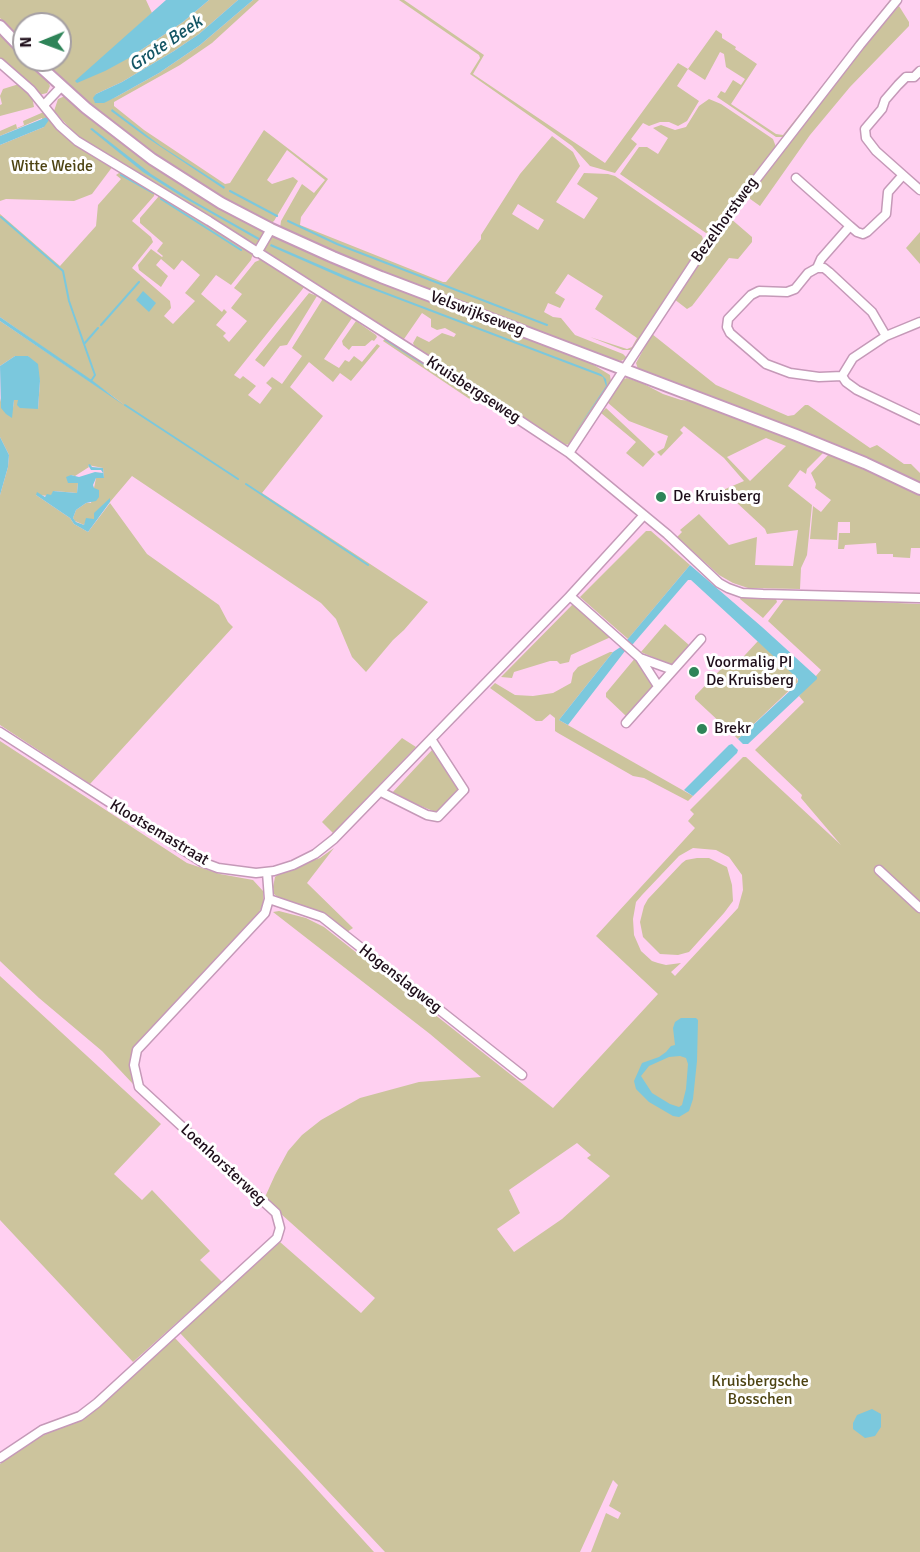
<!DOCTYPE html>
<html>
<head>
<meta charset="utf-8">
<style>
  body { margin:0 }
  #map { position:relative; width:920px; height:1552px; overflow:hidden; background:#ffd0f1; font-family:Signika,sans-serif }
  canvas { display:block }
  .north { position:absolute; left:12px; top:12px; width:60px; height:60px; box-sizing:border-box; background:#fff; border:2px solid #a59fa3; border-radius:50%; rotate:269deg; font-size:16px; font-weight:700; line-height:24px; text-align:center; color:#1e0e1a }
  .north::after { content:''; display:block; margin:auto; width:21px; height:27px; background:#2e8458; clip-path:polygon(50% 0,100% 100%,50% 72%,0 100%) }
</style>
</head>
<body>
<div id="map">
<canvas width="920" height="1552"></canvas>
<div class="north">N</div>
</div>
<script>
const ctx = document.querySelector('canvas').getContext('2d');
ctx.lineJoin = 'round';
function fillPath(path, color) { ctx.fillStyle = color; ctx.fill(path, 'evenodd'); }
const toPath = rows => new Path2D(rows.map(r => 'M' + r).join(''));
function stroke(path, color, width, dash) { ctx.strokeStyle = color; ctx.lineWidth = width; ctx.lineCap = dash ? 'butt' : 'round'; ctx.setLineDash(dash || []); ctx.stroke(path); }
function label(font, color, halo, rows, align = 'center') {
  ctx.font = font + ' Signika,sans-serif'; ctx.lineWidth = 6; ctx.setLineDash([]); ctx.textBaseline = 'middle'; ctx.strokeStyle = halo; ctx.fillStyle = color; for (const [text, x, y, turn = 0] of rows) {
    ctx.save(); ctx.translate(x, y); ctx.rotate((+turn || 0) * Math.PI / 180); ctx.textAlign = isNaN(turn) ? turn : align; if (halo) ctx.strokeText(text, 0, 0); ctx.fillText(text, 0, 0); ctx.restore();
  }
}
const green = toPath([
  [0,0,146,0,152,13,130,33,129,58,183,22,209,0,238,0,199,34,174,51,122,82,96,94,94,99,95,102,99,103,116,97,159,73,200,45,253,0,259,0,212,43,180,65,114,102,114,106,144,130,225,184,230,183,264,130,328,179,301,217,300,225,443,282,446,282,481,239,481,235,520,174,552,136,573,152,580,166,556,202,584,219,598,198,577,184,584,173,608,174,615,176,702,236,704,243,633,349,630,350,623,350,590,337,627,349,632,347,637,338,595,309,603,296,568,274,555,293,565,299,560,308,548,303,544,312,553,317,561,318,575,335,623,354,627,358,621,361,597,355,363,265,280,228,281,221,302,184,314,193,325,180,287,150,267,180,272,184,293,177,298,181,274,221,270,224,226,200,146,148,89,105,41,60,60,60,60,24,24,24,24,43,0,18],
  [518,204,544,220,538,230,512,214],
  [399,0,404,0,484,55,473,74,605,163,678,63,688,69,716,30,722,34,722,38,736,47,735,49,757,64,731,104,776,134,783,135,890,0,893,0,785,137,776,137,717,97,721,91,725,93,733,80,741,85,745,79,726,67,724,54,720,52,705,80,688,69,677,86,699,101,687,121,678,126,669,122,660,122,649,126,643,123,631,139,637,144,615,173,590,166,572,146,554,133,470,74,480,58,479,55],
  [899,6,909,22,909,26,850,87,810,135,760,206,746,196,859,52],
  [0,32,24,57,24,60,27,60,47,80,50,86,47,93,39,95,0,59],
  [19,84,32,96,34,107,0,116,0,105,2,104,0,96,3,89],
  [65,96,266,232,260,245,255,247,79,138,54,111,58,99],
  [709,99,721,104,773,139,776,147,711,232,706,233,620,174,639,147,647,147,658,154,668,138,653,128,661,125,675,130,686,127,699,106],
  [46,111,113,166,92,194,74,201,6,199,0,201,0,145,44,127,42,118,0,136,0,131,16,124,17,128,24,125,23,121],
  [122,171,155,191,154,196,132,221,151,237,153,242,132,268,170,301,171,308,164,316,173,324,195,301,185,293,200,275,182,260,174,270,161,259,156,265,168,276,161,287,139,270,138,265,151,249,162,257,163,256,157,251,163,243,140,223,140,218,159,196,163,196,253,253,251,260,231,285,216,275,201,294,222,312,224,309,227,312,216,325,226,333,223,336,229,342,247,321,231,308,242,294,234,288,255,262,262,259,305,286,234,375,240,379,243,376,256,386,248,395,260,404,272,388,266,383,272,377,282,384,302,356,292,348,324,297,352,316,352,318,324,359,339,368,345,360,349,362,354,356,362,362,377,344,380,346,351,381,340,373,333,382,309,362,290,387,323,416,262,493,428,602,404,630,393,640,366,672,352,657,336,619,321,603,132,476,110,502,110,499,99,509,94,519,86,521,84,525,75,521,73,518,76,510,86,503,91,503,96,478,104,478,103,468,88,465,89,467,75,476,71,475,68,482,78,483,77,493,54,491,51,496,36,495,70,518,74,524,88,532,110,503,147,554,219,605,228,622,233,627,90,784,0,725,0,495,8,467,9,455,0,437,0,398,1,402,13,408,14,400,19,400,38,409,40,381,28,356,15,356,0,366,0,321,125,405,0,317,0,214,60,266,96,226,98,205,121,179,116,175],
  [730,218,752,237,752,242,738,259,729,258,692,306,687,309,674,299],
  [920,232,920,264,906,248],
  [271,235,350,270,589,362,610,375,611,382,571,444,564,445,415,348,413,343,417,336,429,342,442,333,454,337,456,334,445,328,437,330,431,327,431,319,422,313,404,339,402,340,264,252,263,250],
  [309,293,317,296,287,345,280,346,264,367,255,360],
  [356,321,376,335,377,337,374,341,372,340,365,346,352,346,349,350,343,345,342,341],
  [652,334,716,385,788,416,794,415,805,405,808,405,870,448,877,445,904,464,911,464,920,473,920,483,821,441,638,369,636,363],
  [386,337,478,397,474,402,383,341],
  [627,378,642,383,663,394,681,400,695,401,825,451,807,469,806,474,800,470,788,486,812,505,807,555,801,568,800,589,748,588,733,583,719,575,677,537,682,532,680,530,699,514,729,545,757,537,755,565,793,566,798,530,767,534,765,529,735,501,732,503,723,490,744,481,724,458,684,426,680,430,683,433,661,456,657,452,664,448,668,436,629,421,607,402,621,380],
  [766,438,786,446,750,481,727,457],
  [606,408,655,454,643,467,626,453,636,442,601,413],
  [830,453,920,493,920,548,911,548,910,558,893,557,893,554,877,554,876,543,845,545,844,549,838,549,839,533,850,533,850,522,838,522,837,540,810,539,813,506,821,512,831,500,815,488,816,484,811,473],
  [646,531,651,531,690,565,628,639,580,597],
  [741,597,776,599,777,602,763,618,740,599],
  [785,598,920,604,920,1552,591,1552,606,1513,618,1519,621,1513,609,1506,618,1485,613,1480,580,1552,385,1552,180,1333,280,1242,361,1313,375,1298,281,1214,265,1197,275,1175,288,1151,302,1135,321,1120,360,1098,419,1082,481,1077,430,1034,273,912,279,911,306,918,324,927,553,1108,658,994,596,936,695,828,688,821,694,814,690,810,743,757,746,757,841,845,801,798,802,795,755,750,804,702,799,696,821,670,768,621],
  [693,848,716,850,729,857,742,875,743,890,738,908,675,976,671,972,681,963,666,965,658,963,652,961,641,951,634,935,633,919,636,902,642,895,679,856],
  [577,1143,591,1155,587,1158,610,1176,562,1219,514,1252,497,1229,520,1213,509,1190],
  [575,602,613,636,571,655,569,662,560,664,557,661,550,661,514,672,512,678,501,677],
  [665,624,689,645,689,648,673,666,641,652],
  [758,641,796,676,798,682,738,739,695,699,695,696,725,665,732,669],
  [610,652,613,652,559,720,693,796,688,801,644,778,633,776,558,733,555,731,555,718,550,714,542,721,536,721,490,688,495,683,515,695,533,696,553,693,571,683,573,673,578,667],
  [636,657,655,685,629,715,626,716,606,697,606,693],
  [402,738,416,747,333,833,322,822],
  [0,741,187,863,220,874,253,880,263,891,264,904,257,915,134,1049,130,1064,133,1084,102,1051,39,998,0,961],
  [432,750,458,788,457,792,438,813,391,794],
  [334,848,307,883,353,928,347,932,315,910,280,899,274,894,273,887,275,877,280,873,320,858],
  [697,858,709,858,727,867,732,885,733,901,724,913,689,952,678,955,660,954,643,937,640,922,644,906,648,899,682,863,686,860],
  [0,976,161,1124,114,1174,142,1200,152,1190,210,1251,200,1260,222,1282,133,1362,0,1220],
  [175,1338,302,1473,374,1552,0,1552,0,1464,26,1444,58,1428]
]);
const water = toPath([
  [166,0,209,0,183,22,129,58,105,71,77,83,75,81],
  [238,0,253,0,200,45,159,73,116,97,104,103,95,103,93,98,96,94,122,82,174,51,199,34],
  [112,109,161,146,225,187,224,189,146,137,111,111],
  [47,117,49,120,44,127,0,145,0,136],
  [92,128,151,174,192,200,261,239,260,241,181,196,143,172,90,129],
  [271,244,364,284,601,374,606,379,607,386,569,441,606,386,603,377,345,279,270,246],
  [143,291,156,303,149,312,136,300],
  [0,317,93,381,125,406,0,321],
  [15,356,28,356,38,364,40,381,38,409,20,408,17,405,18,400,14,400,12,418,6,414,1,408,0,366],
  [0,437,9,455,8,467,0,495],
  [90,464,92,467,103,468,104,478,96,478,93,485,94,488,99,490,99,497,96,501,86,503,76,510,73,518,76,522,84,525,86,518,94,519,94,513,110,498,110,502,88,532,74,524,70,518,36,495,37,492,45,497,47,494,51,495,53,491,77,493,78,483,68,483,66,477,71,475,79,477,95,472,103,473,101,470,91,470,88,465],
  [690,565,762,627,817,677,817,679,748,744,743,744,738,739,792,689,798,682,798,679,741,626,691,580,688,580,633,644,625,651,568,725,559,720,613,652,622,646],
  [732,744,738,750,737,753,693,796,684,790,729,745],
  [681,1018,696,1018,698,1020,697,1061,693,1099,689,1111,679,1117,673,1116,649,1102,636,1089,634,1081,642,1063,659,1057,666,1052,671,1046,675,1045,673,1028,675,1022],
  [680,1056,686,1058,688,1064,686,1089,682,1105,679,1107,670,1104,652,1093,641,1076,649,1066,669,1057],
  [872,1409,881,1414,881,1427,875,1436,865,1438,853,1429,853,1423,857,1415]
]);
const stream = toPath([
  [121,175,153,193],
  [230,191,277,216],
  [161,199,241,250],
  [1,217,63,271,69,301,84,344],
  [288,221,337,244,547,325],
  [101,325,139,282],
  [386,340,465,390],
  [91,381,95,375,84,344,98,328],
  [125,405,238,479],
  [246,484,368,565]
]);
const minor = toPath([
  [0,63,31,90,60,126,77,141,209,221,471,388,569,453,667,534,719,583,728,588,742,593,763,594,920,598],
  [44,105,61,87],
  [903,175,876,151,866,138,865,129,882,109,885,100,898,85,906,77,914,77,920,71],
  [796,178,850,226],
  [920,190,903,175,888,192,886,214,867,232,863,234,857,232,850,226,821,259,817,268,808,273,795,289,787,292,759,291,751,295,728,319,727,327,730,333,766,364,790,373,819,377,842,376,853,358,886,336,920,322],
  [257,253,271,229],
  [817,268,824,268,829,272,872,312,886,336],
  [842,376,846,382,857,390,920,420],
  [569,453,710,239,860,45,897,0],
  [570,596,640,658],
  [658,686,640,658,673,670],
  [626,723,701,639],
  [0,732,202,862,218,868,256,873,274,871,293,865,315,854,334,839,570,596,644,515],
  [381,792,427,815,438,817,464,790,431,739],
  [879,870,920,908],
  [269,899,322,917,522,1075],
  [0,1458,42,1430,80,1416,97,1403,277,1238,280,1228,276,1213,139,1087,134,1065,137,1050,265,913,269,899,267,872]
]);
const major = toPath([
  [0,26,24,51],
  [33,60,86,108,152,159,221,203,271,229,333,257,381,277,796,435,865,463,920,489]
]);
const markers = [
  [661,497,6,"#2e8458"],
  [694,672,6,"#2e8458"],
  [702,729,6,"#2e8458"]
];
const parkNames = [
  ["Witte Weide",52,167],
  ["Kruisbergsche",760,1382],
  ["Bosschen",760,1400]
];
const streetNames = [
  ["Bezelhorstweg",725,220,-54],
  ["Velswijkseweg",477,314,21],
  ["Kruisbergseweg",473,390,33],
  ["Klootsemastraat",159,833,31],
  ["Hogenslagweg",400,979,38],
  ["Loenhorsterweg",223,1165,43]
];
const poiNames = [
  ["De Kruisberg",673,497],
  ["Voormalig PI",706,663],
  ["De Kruisberg",706,681],
  ["Brekr",714,729]
];
const waterNames = [
  ["Grote Beek",166,44,-34]
];
fillPath(green, '#ccc49d');
fillPath(water, '#7bc8dd');
stroke(stream, '#7bc8dd', 2);
stroke(minor, '#c599b8', 11);
stroke(major, '#c599b8', 14);
stroke(minor, '#fff', 8);
stroke(major, '#fff', 10);
for (const [x, y, r, color] of markers) { const dot = new Path2D(); dot.arc(x, y, r, 0, 2 * Math.PI); ctx.fillStyle = color; ctx.fill(dot); stroke(dot, '#fff', 2); }
label('16px', '#4d4312', '#fff', parkNames);
label('16px', '#1e0e1a', '#fff', streetNames);
label('16px', '#1e0e1a', '#fff', poiNames, 'left');
label('italic 18px', '#135564', '#fff', waterNames);
</script>
</body>
</html>
